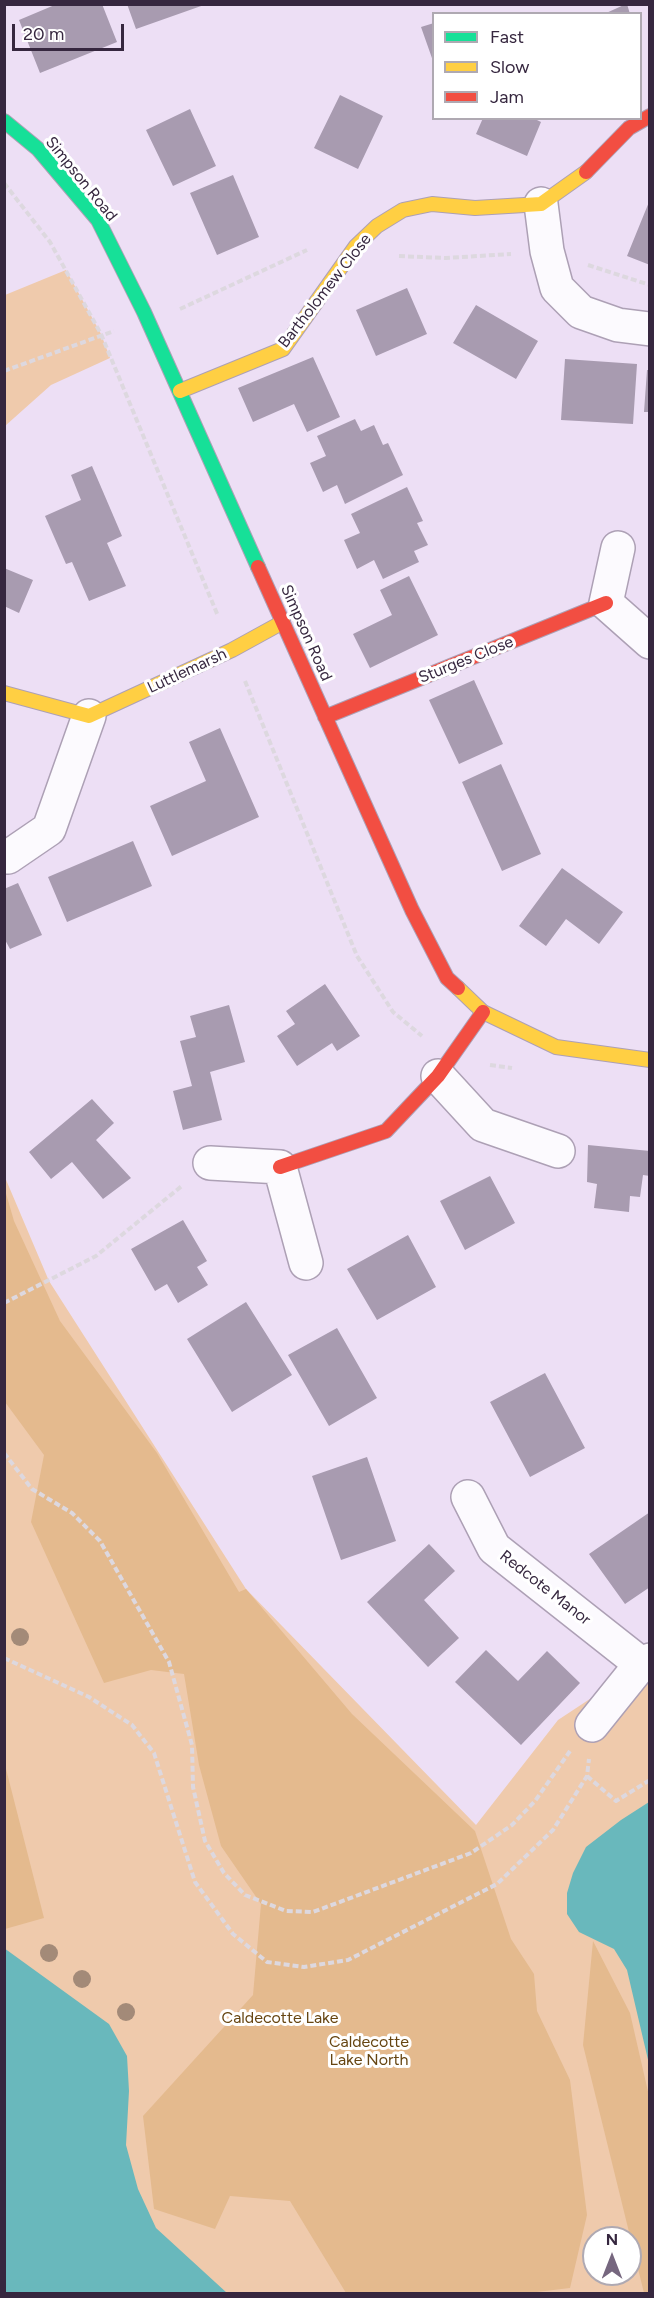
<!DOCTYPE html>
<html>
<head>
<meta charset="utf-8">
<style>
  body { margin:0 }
  #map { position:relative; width:654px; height:2298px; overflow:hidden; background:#eddff5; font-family:Figtree,sans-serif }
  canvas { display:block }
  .frame { position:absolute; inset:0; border:6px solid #36273f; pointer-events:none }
  .legend { position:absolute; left:432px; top:12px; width:210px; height:108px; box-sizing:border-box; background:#fff; border:2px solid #afa9b2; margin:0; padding:8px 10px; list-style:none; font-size:18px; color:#36273f }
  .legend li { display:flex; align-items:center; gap:12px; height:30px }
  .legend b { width:30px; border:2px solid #afa9b2 }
  .north { position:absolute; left:582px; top:2226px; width:60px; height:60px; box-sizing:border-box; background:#fff; border:2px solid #afa9b2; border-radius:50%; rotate:0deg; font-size:16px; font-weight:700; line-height:24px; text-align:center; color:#36273f }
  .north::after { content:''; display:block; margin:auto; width:21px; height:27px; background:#76677f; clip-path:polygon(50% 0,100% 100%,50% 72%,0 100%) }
  .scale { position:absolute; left:12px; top:24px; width:112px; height:27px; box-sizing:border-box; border:3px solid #36273f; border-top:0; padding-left:8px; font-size:18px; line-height:21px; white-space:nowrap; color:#36273f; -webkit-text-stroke:4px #fff; paint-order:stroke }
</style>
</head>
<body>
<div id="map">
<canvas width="654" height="2298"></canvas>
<div class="frame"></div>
<ul class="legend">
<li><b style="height:8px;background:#16e098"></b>Fast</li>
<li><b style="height:8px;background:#ffcf43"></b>Slow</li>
<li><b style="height:8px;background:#f24e42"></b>Jam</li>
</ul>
<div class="north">N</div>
<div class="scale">20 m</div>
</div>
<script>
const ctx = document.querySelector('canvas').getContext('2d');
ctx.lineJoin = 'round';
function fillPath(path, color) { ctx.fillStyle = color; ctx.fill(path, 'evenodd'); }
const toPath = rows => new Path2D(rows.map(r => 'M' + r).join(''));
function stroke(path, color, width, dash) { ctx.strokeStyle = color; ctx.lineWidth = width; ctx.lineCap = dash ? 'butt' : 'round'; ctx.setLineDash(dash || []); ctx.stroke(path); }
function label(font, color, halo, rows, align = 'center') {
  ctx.font = font + ' Figtree,sans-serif'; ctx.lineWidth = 6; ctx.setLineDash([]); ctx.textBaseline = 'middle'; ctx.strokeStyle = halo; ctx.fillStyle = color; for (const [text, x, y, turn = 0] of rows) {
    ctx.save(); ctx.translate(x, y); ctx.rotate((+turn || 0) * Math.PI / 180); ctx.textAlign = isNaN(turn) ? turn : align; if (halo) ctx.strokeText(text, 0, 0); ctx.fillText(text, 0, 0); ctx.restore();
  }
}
const green = toPath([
  [66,270,101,334,110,358,51,385,5,426,5,295],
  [4,1175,49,1281,246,1589,476,1825,558,1720,649,1660,649,2293,5,2293],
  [594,2238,630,2238,630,2274,594,2274]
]);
const forest = toPath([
  [5,1190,14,1221,60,1321,157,1453,239,1592,246,1589,352,1714,475,1831,511,1939,534,1974,537,2011,570,2080,587,2215,570,2288,520,2294,346,2293,290,2201,230,2196,215,2229,154,2209,143,2116,253,1995,261,1904,221,1846,199,1765,184,1674,151,1670,104,1683,31,1522,44,1455,5,1402],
  [4,1761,44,1918,5,1929,4,1929],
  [593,1941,630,2013,649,2096,649,2293,644,2293,583,2045]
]);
const water = toPath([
  [649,1802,649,2064,627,1970,614,1949,579,1932,567,1914,567,1893,573,1873,586,1847,621,1820],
  [4,1948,109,2024,127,2056,129,2091,126,2145,138,2189,156,2228,227,2293,5,2293]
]);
const building = toPath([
  [57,4,102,4,117,42,40,73,19,20],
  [127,4,204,4,204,5,136,29],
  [627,4,630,14,604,14,626,4],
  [434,23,434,61,433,61,421,27],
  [340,95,383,116,358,169,314,148],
  [190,109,216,166,173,186,146,130],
  [483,118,533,118,541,122,527,156,476,134],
  [233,175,259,237,217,255,190,193],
  [649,202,650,202,650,265,627,256],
  [407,288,427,334,376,356,356,310],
  [476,305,538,341,516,379,453,343],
  [313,357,340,417,307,432,294,404,253,422,238,388],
  [565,359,637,364,633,424,561,420],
  [647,370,650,370,650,412,644,412],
  [355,419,361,431,374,425,383,445,388,443,403,475,345,504,337,485,323,492,310,463,326,456,317,436],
  [92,466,122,536,107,543,126,586,89,601,72,562,66,564,45,516,81,500,71,475],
  [407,487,423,521,417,523,428,545,414,551,419,562,383,579,374,560,357,569,344,540,360,533,351,514],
  [4,568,33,580,19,613,4,606],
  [409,576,438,635,370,668,353,634,392,615,380,590],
  [474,680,503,744,459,764,429,700],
  [220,728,259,817,172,856,150,806,206,781,189,742],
  [501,764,541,854,502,871,462,782],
  [133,841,152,886,67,922,48,877],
  [562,868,623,912,599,944,566,919,546,946,519,926],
  [18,883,42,935,10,949,4,938,4,889],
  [325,984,360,1036,337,1051,332,1043,297,1066,277,1036,295,1024,286,1011],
  [229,1005,245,1062,210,1072,222,1120,183,1130,173,1091,192,1086,180,1041,196,1037,190,1016],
  [92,1099,114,1123,96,1140,131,1178,103,1199,72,1162,51,1179,29,1152],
  [588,1145,650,1151,650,1176,643,1175,640,1197,630,1196,629,1212,594,1208,597,1184,587,1182],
  [490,1176,515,1223,465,1250,440,1201],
  [183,1220,207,1261,197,1267,208,1285,178,1303,167,1284,155,1291,131,1249],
  [408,1235,436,1287,377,1320,347,1269],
  [246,1302,292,1375,232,1412,187,1339],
  [337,1328,377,1398,329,1426,288,1355],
  [545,1373,585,1448,530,1477,490,1402],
  [367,1457,396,1541,341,1560,312,1476],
  [650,1512,650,1587,625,1604,589,1554],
  [429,1544,455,1571,424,1600,459,1638,428,1667,367,1602],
  [486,1650,518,1681,547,1651,580,1683,521,1745,455,1682]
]);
const path = toPath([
  [4,183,50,242,101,334,218,616],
  [399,256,446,258,511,254],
  [588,265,650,285],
  [180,309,307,250],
  [4,371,114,331],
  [245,681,357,956,393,1012,422,1036],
  [490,1065,512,1068],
  [4,1303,96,1256,183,1185],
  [4,1453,32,1489,72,1513,100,1541,169,1662,192,1745,193,1787,205,1841,224,1873,245,1895,286,1911,313,1912,471,1853,512,1825,535,1801,570,1751],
  [4,1658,89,1697,132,1725,154,1753,195,1882,233,1934,267,1962,304,1967,348,1960,497,1884,553,1830,587,1776,589,1759],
  [587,1776,616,1801,650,1780]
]);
const street = toPath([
  [541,204,547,251,557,288,581,312,618,325,650,329],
  [618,548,606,603,650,642],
  [8,857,49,829,89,716],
  [438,1076,483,1125,558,1151],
  [210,1163,280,1167,306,1263],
  [468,1497,494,1548,641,1664],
  [592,1725,641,1664,650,1660]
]);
const fast = toPath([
  [4,121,38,149,98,220,144,312,258,567]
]);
const slow = toPath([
  [180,391,283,349,356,246,377,226,403,210,432,204,475,208,541,204,586,172],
  [4,693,89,716,232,650,283,622],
  [458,988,483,1012,556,1047,650,1060]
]);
const jam = toPath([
  [586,172,629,128,650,116],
  [258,567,412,910,447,978,458,988],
  [325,717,606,603],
  [280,1167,386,1131,438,1076,483,1012]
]);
const trees = [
  [20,1637],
  [49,1953],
  [82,1979],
  [126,2012]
];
const streetNames = [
  ["Simpson Road",81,179,51],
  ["Bartholomew Close",325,291,-52],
  ["Simpson Road",306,633,66],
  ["Sturges Close",466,660,-22],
  ["Luttlemarsh",187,671,-25],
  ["Redcote Manor",545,1588,38]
];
const parkNames = [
  ["Caldecotte Lake",280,2018],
  ["Caldecotte",369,2042],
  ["Lake North",369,2060]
];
fillPath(green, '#efcaac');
fillPath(forest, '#e4ba8e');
fillPath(water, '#69b8bc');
fillPath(building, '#a89bb0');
stroke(street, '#ada0b5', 36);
stroke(fast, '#ada0b5', 16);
stroke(slow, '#ada0b5', 16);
stroke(jam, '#ada0b5', 16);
stroke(path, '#ddd8df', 4, [6, 3]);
stroke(street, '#fcfafe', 33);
stroke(fast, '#16e098', 14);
stroke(slow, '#ffcf43', 14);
stroke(jam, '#f24e42', 14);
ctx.fillStyle = '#a38a78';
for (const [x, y] of trees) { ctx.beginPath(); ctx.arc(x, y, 9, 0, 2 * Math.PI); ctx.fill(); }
label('16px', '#36273f', '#fff', streetNames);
label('16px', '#664511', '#fff', parkNames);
</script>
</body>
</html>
